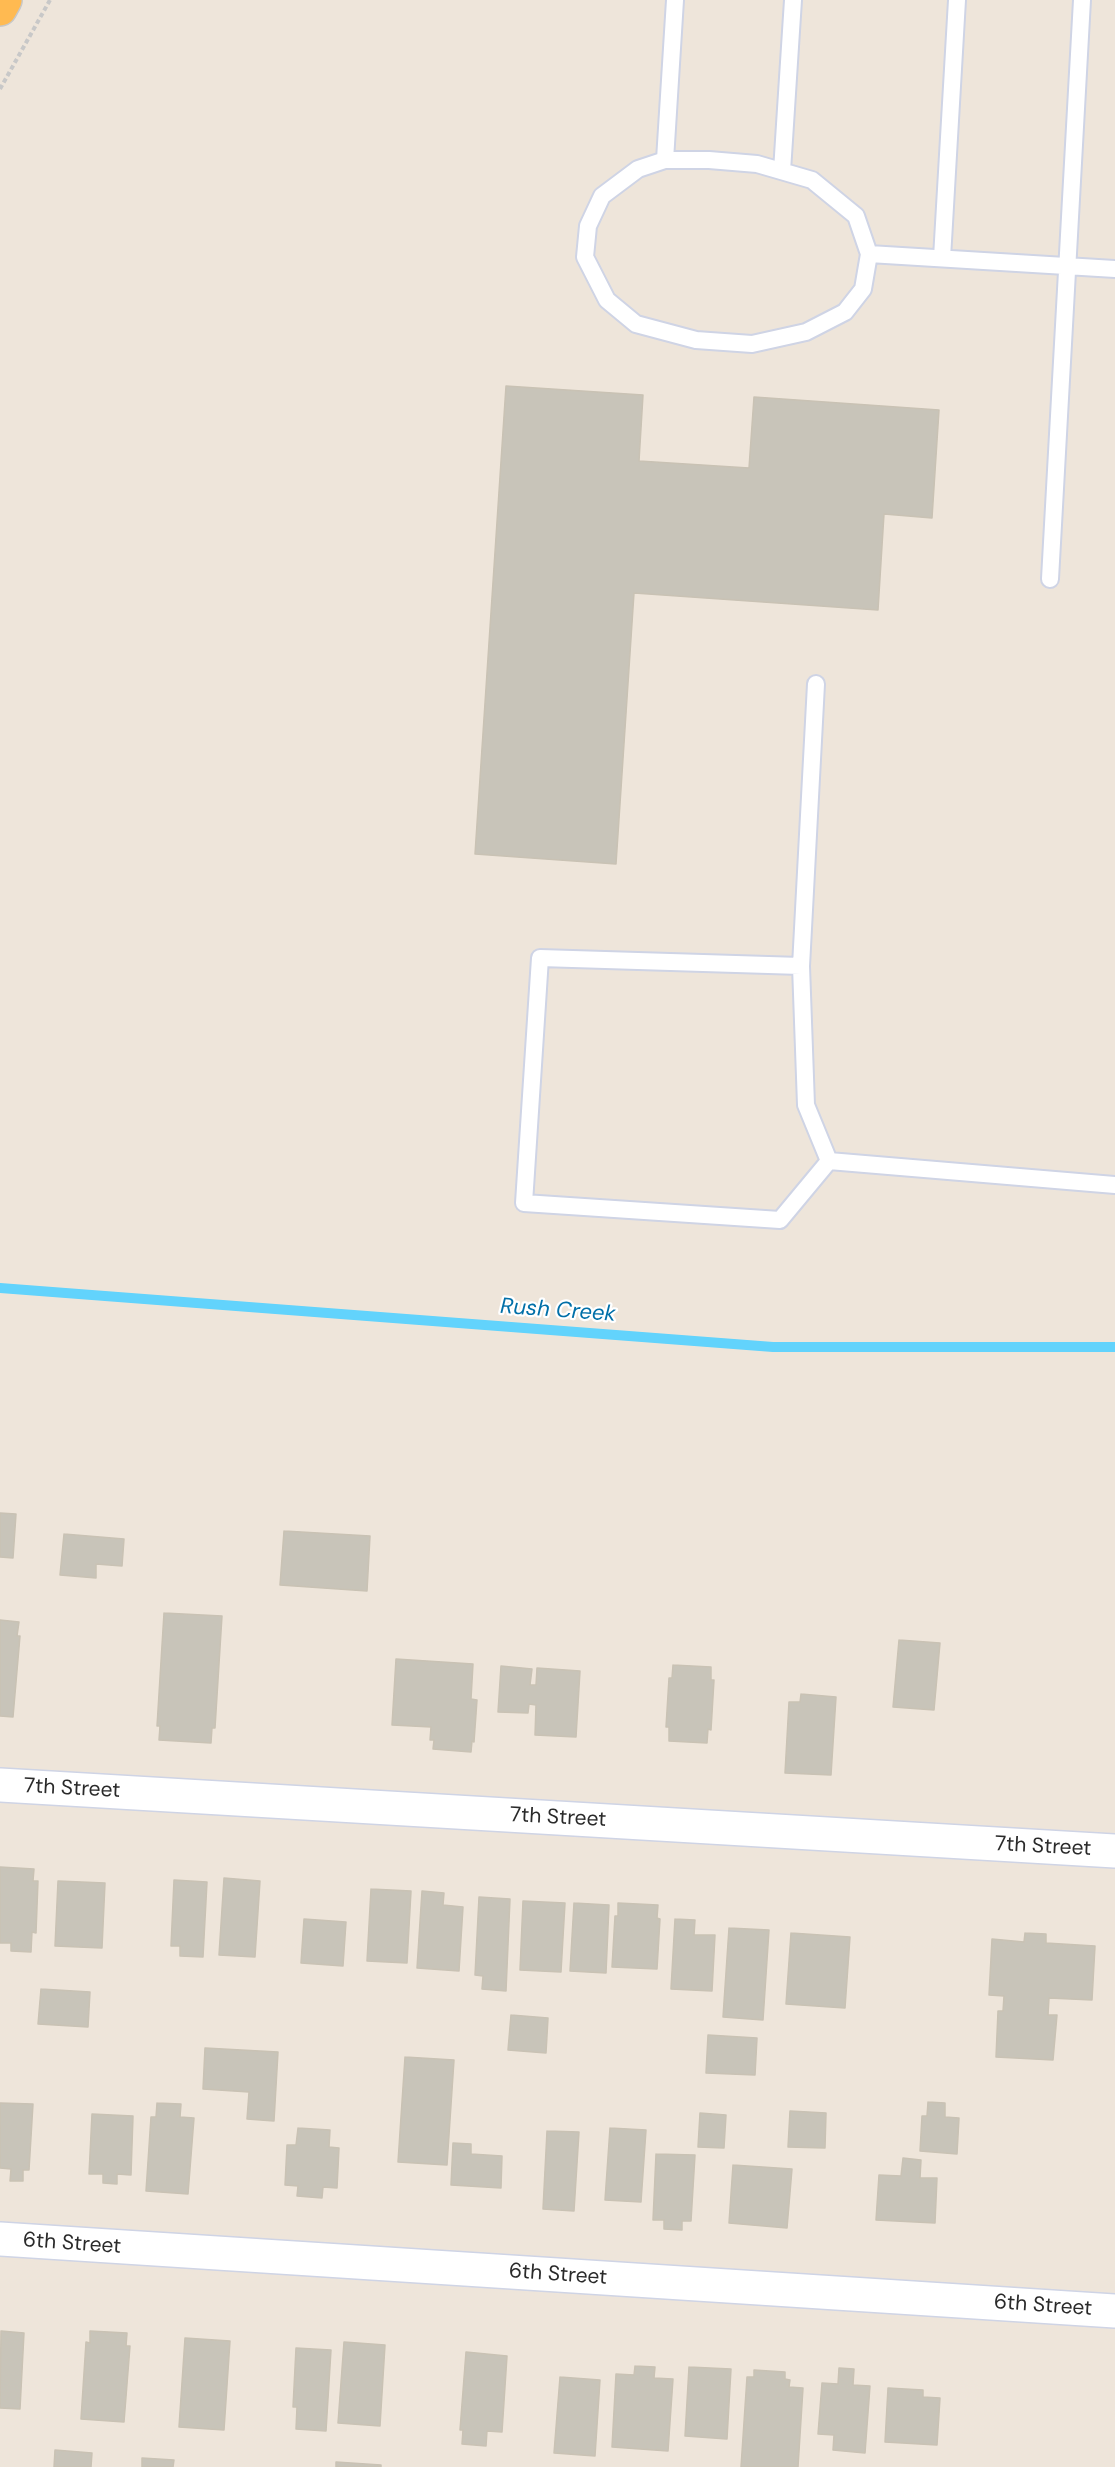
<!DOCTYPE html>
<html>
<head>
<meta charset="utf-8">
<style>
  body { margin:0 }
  canvas { display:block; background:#eee5da }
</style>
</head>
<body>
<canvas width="1115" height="2467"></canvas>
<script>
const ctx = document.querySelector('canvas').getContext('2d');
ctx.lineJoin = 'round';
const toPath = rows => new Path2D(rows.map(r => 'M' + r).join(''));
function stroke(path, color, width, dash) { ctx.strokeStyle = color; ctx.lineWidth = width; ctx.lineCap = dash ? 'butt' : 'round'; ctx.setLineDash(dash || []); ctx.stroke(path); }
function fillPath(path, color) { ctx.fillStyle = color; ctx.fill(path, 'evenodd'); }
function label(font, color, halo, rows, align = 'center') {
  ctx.font = font + ' "DM Sans",sans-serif'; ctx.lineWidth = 4.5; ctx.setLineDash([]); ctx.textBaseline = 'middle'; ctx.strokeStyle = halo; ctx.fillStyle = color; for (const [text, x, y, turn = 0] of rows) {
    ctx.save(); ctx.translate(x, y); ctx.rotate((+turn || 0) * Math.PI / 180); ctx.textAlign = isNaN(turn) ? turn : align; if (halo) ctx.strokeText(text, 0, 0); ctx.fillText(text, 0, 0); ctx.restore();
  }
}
const stream = toPath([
  [0,1288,773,1347,1115,1347]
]);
const building = toPath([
  [506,386,643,395,639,461,749,468,754,397,939,410,932,518,884,514,878,610,634,593,616,864,475,854,506,386],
  [0,1513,16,1514,13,1558,0,1557,0,1513],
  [284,1531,370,1536,367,1591,280,1585,284,1531],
  [64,1534,124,1539,122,1566,96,1564,96,1578,60,1575,64,1534],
  [164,1613,222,1616,215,1728,212,1728,211,1743,159,1740,160,1726,157,1726,164,1613],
  [0,1620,19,1622,17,1636,20,1636,13,1717,0,1716,0,1620],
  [899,1640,940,1643,934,1710,893,1707,899,1640],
  [396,1659,473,1664,471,1699,477,1700,474,1742,472,1741,471,1752,433,1749,434,1740,430,1740,431,1727,392,1725,396,1659],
  [673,1665,711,1667,711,1680,714,1680,711,1730,708,1729,707,1743,669,1741,669,1727,666,1727,669,1678,672,1678,673,1665],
  [501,1666,532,1669,530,1685,536,1685,537,1668,580,1671,576,1737,535,1735,536,1705,529,1704,528,1713,498,1712,501,1666],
  [801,1694,836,1697,831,1775,785,1773,789,1702,800,1702,801,1694],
  [0,1867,34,1869,33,1881,38,1881,36,1933,32,1932,31,1952,11,1951,11,1943,0,1943,0,1867],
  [224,1878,260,1881,255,1957,219,1955,224,1878],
  [174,1880,207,1882,203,1957,180,1956,180,1946,171,1946,174,1880],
  [58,1881,105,1883,102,1948,55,1946,58,1881],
  [371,1889,411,1891,407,1963,367,1961,371,1889],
  [422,1891,444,1893,443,1905,463,1907,459,1971,417,1968,422,1891],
  [479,1897,510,1899,506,1991,482,1989,483,1976,475,1975,479,1897],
  [523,1901,565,1903,561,1972,520,1970,523,1901],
  [574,1903,609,1905,606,1973,570,1971,574,1903],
  [618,1903,658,1905,657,1918,660,1919,657,1969,612,1967,615,1916,618,1916,618,1903],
  [304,1919,346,1922,343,1966,301,1963,304,1919],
  [675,1919,695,1920,694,1935,715,1935,712,1991,671,1989,675,1919],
  [729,1928,769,1930,763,2020,723,2017,729,1928],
  [791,1933,850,1937,845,2008,786,2004,791,1933],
  [1025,1933,1046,1934,1046,1943,1095,1946,1092,2000,1049,1998,1048,2015,1057,2015,1053,2060,996,2057,998,2011,1003,2011,1004,1996,989,1995,992,1939,1024,1942,1025,1933],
  [41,1989,90,1992,88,2027,38,2024,41,1989],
  [511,2015,548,2018,546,2053,508,2050,511,2015],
  [708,2035,757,2038,755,2075,706,2073,708,2035],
  [205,2048,278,2052,274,2121,247,2119,249,2092,203,2089,205,2048],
  [405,2057,454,2060,447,2165,398,2162,405,2057],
  [928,2102,945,2103,945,2117,959,2118,957,2154,920,2151,922,2116,927,2116,928,2102],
  [0,2103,33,2104,29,2170,23,2170,23,2181,10,2181,11,2169,0,2168,0,2103],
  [157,2103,181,2104,180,2117,194,2118,188,2194,146,2191,151,2117,156,2117,157,2103],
  [790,2111,826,2113,825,2148,788,2147,790,2111],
  [700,2113,726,2115,724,2148,698,2147,700,2113],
  [92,2114,133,2116,131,2175,117,2174,117,2184,103,2183,103,2174,89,2174,92,2114],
  [298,2128,330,2130,329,2147,339,2148,337,2188,323,2187,322,2198,297,2196,298,2186,285,2185,287,2145,296,2145,298,2128],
  [610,2128,646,2130,641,2202,605,2200,610,2128],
  [547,2131,579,2132,574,2211,543,2209,547,2131],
  [453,2143,471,2144,471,2154,502,2156,501,2188,451,2185,453,2143],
  [656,2154,695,2155,691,2221,682,2221,682,2230,664,2229,664,2220,653,2220,656,2154],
  [903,2158,921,2160,920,2178,937,2178,935,2223,876,2220,879,2175,901,2176,903,2158],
  [733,2165,792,2169,787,2228,729,2223,733,2165],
  [1,2331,24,2333,20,2409,0,2408,1,2331],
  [90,2331,127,2333,126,2346,130,2346,124,2422,81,2419,86,2342,90,2343,90,2331],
  [185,2338,230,2341,224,2430,179,2427,185,2338],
  [344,2342,385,2345,380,2426,338,2423,344,2342],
  [296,2348,331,2350,326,2431,296,2429,297,2407,293,2407,296,2348],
  [466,2352,507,2356,502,2432,487,2431,486,2446,462,2444,463,2430,460,2430,466,2352],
  [635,2366,655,2367,654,2378,673,2379,668,2451,612,2447,616,2374,634,2375,635,2366],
  [689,2367,731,2369,727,2439,685,2436,689,2367],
  [839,2368,854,2369,853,2385,870,2386,865,2453,833,2450,834,2435,818,2434,822,2383,838,2384,839,2368],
  [754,2370,785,2372,785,2379,790,2380,789,2387,803,2388,798,2467,741,2467,747,2377,754,2377,754,2370],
  [560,2377,600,2380,595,2456,554,2453,560,2377],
  [888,2388,923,2390,923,2397,940,2398,937,2445,885,2442,888,2388],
  [55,2450,92,2453,91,2467,54,2467,55,2450],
  [142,2458,174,2460,173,2467,142,2467,142,2458],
  [336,2462,381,2465,381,2467,336,2467,336,2462]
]);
const path = toPath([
  [0,89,50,0]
]);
const service = toPath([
  [665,160,709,160,757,164,812,180,856,216,869,254,863,289,845,312,806,332,752,344,696,340,636,324,607,300,585,257,588,226,602,196,638,169,665,160],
  [665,160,675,0],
  [782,171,793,0],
  [869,254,1115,269],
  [942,258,957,0],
  [1050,579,1082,0],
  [816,684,801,966,540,958,524,1203,780,1220,829,1161,1115,1185],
  [801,966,806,1105,829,1161]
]);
const minor = toPath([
  [0,1785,1115,1851],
  [0,2239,1115,2311]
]);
const trunk = toPath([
  [0,9,5,0]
]);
const streetNames = [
  ["7th Street",72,1789,3],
  ["7th Street",558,1818,3],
  ["7th Street",1043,1847,3],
  ["6th Street",72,2244,4],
  ["6th Street",558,2275,4],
  ["6th Street",1043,2306,4]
];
const waterNames = [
  ["Rush Creek",558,1311,4]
];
stroke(stream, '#62d3fc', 10);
fillPath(building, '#c8c4b9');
stroke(building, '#c9c2b4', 1.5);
stroke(service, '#cfd4e5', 20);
stroke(minor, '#cfd4e5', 36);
stroke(trunk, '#c8c8c8', 36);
stroke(path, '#c8c8c8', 4, [4.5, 3]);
stroke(service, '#fff', 16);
stroke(minor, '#fff', 33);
stroke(trunk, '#ffba51', 33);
label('21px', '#2a2a2a', '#fff', streetNames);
label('italic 22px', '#006fa8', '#fff', waterNames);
</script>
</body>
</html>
